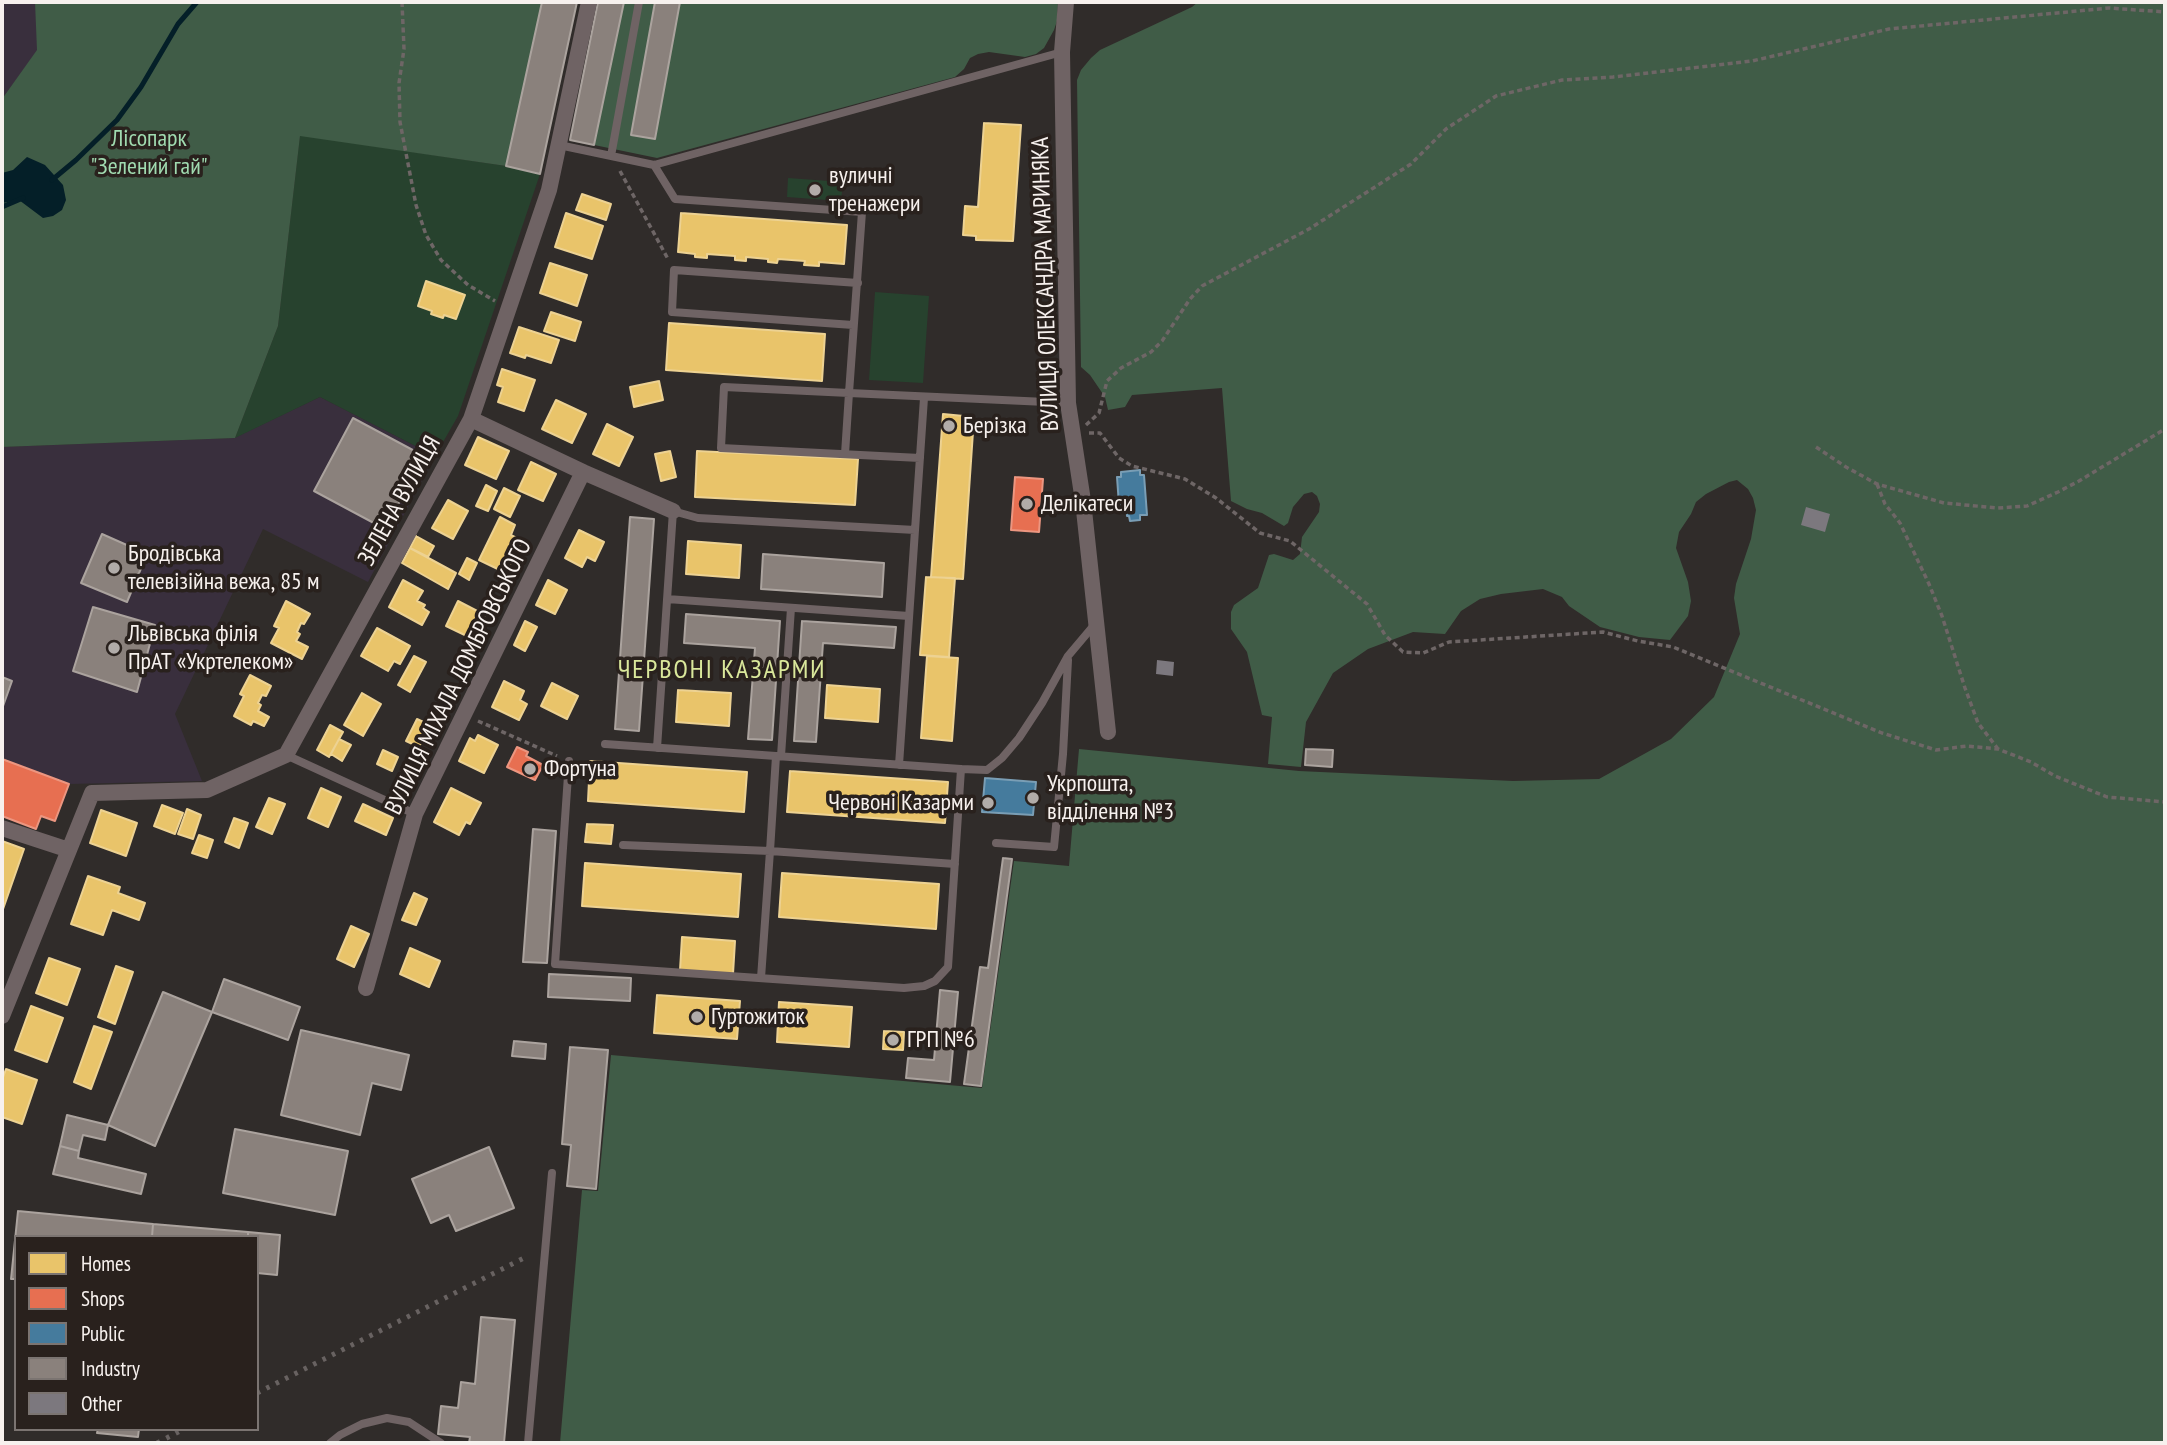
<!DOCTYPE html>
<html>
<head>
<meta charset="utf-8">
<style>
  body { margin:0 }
  #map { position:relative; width:2167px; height:1445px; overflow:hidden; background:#302c2a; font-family:"PT Sans Narrow",sans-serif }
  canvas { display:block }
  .frame { position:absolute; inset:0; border:4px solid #f7f1ee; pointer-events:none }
  .legend { position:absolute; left:14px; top:1235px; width:245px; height:196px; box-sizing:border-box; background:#29211d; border:2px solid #7b7471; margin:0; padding:9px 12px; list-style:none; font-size:21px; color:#f7f1ee }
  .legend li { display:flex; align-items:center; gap:14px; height:35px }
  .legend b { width:35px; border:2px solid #7b7471 }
</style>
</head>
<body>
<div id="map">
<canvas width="2167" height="1445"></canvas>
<div class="frame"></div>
<ul class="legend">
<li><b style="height:19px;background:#e9c46a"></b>Homes</li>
<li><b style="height:19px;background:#e76f51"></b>Shops</li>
<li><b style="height:19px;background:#457b9d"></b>Public</li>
<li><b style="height:19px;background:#8a817c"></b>Industry</li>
<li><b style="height:19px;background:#7c787e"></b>Other</li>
</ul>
</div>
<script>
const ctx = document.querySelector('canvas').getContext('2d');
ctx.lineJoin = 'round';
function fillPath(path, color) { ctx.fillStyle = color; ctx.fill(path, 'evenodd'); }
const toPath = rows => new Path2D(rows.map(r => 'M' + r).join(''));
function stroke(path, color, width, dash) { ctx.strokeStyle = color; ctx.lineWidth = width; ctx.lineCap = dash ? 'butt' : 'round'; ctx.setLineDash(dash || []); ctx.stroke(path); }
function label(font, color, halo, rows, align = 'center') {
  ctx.font = font + ' "PT Sans Narrow",sans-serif'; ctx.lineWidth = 7; ctx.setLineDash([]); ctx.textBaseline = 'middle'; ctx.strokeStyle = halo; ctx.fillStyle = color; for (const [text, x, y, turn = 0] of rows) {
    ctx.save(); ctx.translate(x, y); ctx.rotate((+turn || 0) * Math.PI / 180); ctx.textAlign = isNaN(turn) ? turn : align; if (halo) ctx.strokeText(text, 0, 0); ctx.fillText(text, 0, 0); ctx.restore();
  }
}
const industrial = toPath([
  [2,2,36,2,38,50,2,99],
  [320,397,435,456,368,582,263,529,175,714,202,781,69,784,2,759,2,447,234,438]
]);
const green = toPath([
  [300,135,506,166,540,174,458,416,435,456,320,397,235,438,278,326],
  [788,178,843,182,841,201,787,197],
  [875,292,929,296,923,383,869,380]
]);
const forest = toPath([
  [35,2,542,2,506,166,300,136,278,326,235,438,2,447,2,99,37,50],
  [598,2,1058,2,1057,21,1054,30,1044,48,1036,54,1025,57,989,52,978,54,970,58,964,69,955,77,657,158,570,140],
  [1198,2,2165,2,2165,1443,560,1443,582,1190,598,1191,611,1055,982,1088,1014,861,1069,866,1079,749,1299,771,1513,781,1599,779,1671,739,1714,697,1740,634,1734,598,1736,584,1751,539,1756,510,1753,498,1748,489,1737,480,1729,482,1706,494,1696,502,1691,514,1679,532,1676,548,1688,582,1691,601,1688,616,1670,640,1639,637,1600,627,1569,606,1562,597,1543,589,1501,594,1480,599,1461,611,1445,634,1413,632,1368,649,1333,673,1306,722,1301,767,1268,764,1272,717,1262,715,1247,652,1231,629,1231,612,1234,605,1258,588,1269,555,1274,554,1293,560,1300,554,1302,537,1319,512,1320,504,1317,496,1312,492,1304,494,1293,507,1288,523,1284,526,1262,513,1247,509,1231,501,1222,388,1132,395,1125,407,1108,410,1105,397,1090,375,1081,367,1077,80,1081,70,1091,58,1100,50,1192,7]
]);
const water = toPath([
  [27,157,45,165,63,185,66,200,62,210,53,216,43,218,19,200,2,203,2,173,13,170]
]);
const homes = toPath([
  [984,123,1021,125,1013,241,976,240,976,236,963,235,965,206,978,207,984,123],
  [582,194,611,204,606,220,576,210,582,194],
  [566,213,603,226,592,259,555,247,566,213],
  [681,213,847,225,844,264,819,262,819,266,804,265,805,261,778,259,777,263,768,262,768,259,746,257,746,261,735,260,735,256,707,254,707,258,695,257,695,254,678,252,681,213],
  [550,263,587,275,577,306,540,293,550,263],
  [426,281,465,295,456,319,444,315,443,318,431,314,432,311,418,306,426,281],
  [551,312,581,322,575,341,544,331,551,312],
  [669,323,825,334,822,381,666,370,669,323],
  [519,327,559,340,551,363,526,355,525,358,510,353,519,327],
  [502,369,535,380,524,411,498,402,503,387,497,385,502,369],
  [659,381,663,400,634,407,630,387,659,381],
  [556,400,586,414,572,443,542,429,556,400],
  [943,414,974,417,963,579,931,577,943,414],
  [607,424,633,437,619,466,593,454,607,424],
  [478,437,509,451,496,479,465,465,478,437],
  [670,451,676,477,661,481,655,454,670,451],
  [697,451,858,459,855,505,695,497,697,451],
  [531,462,556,474,543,501,518,490,531,462],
  [486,485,497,491,488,511,476,506,486,485],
  [504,488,520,496,510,517,494,509,504,488],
  [448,500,468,511,453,539,432,528,448,500],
  [500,517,515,525,511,535,522,541,506,573,479,560,500,517],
  [579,530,604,542,595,561,587,557,582,567,565,558,579,530],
  [416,536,434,546,428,557,410,548,416,536],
  [688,541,741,545,739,578,686,574,688,541],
  [410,548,456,573,448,589,402,563,410,548],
  [467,558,477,563,469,580,459,574,467,558],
  [926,577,955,578,949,657,920,655,926,577],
  [403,580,423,591,417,601,425,605,423,608,429,612,422,625,389,607,403,580],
  [548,580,567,590,555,614,536,605,548,580],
  [286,601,310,614,304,624,301,623,297,632,300,634,296,641,308,647,302,659,271,643,279,628,274,626,286,601],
  [458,601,485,615,473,639,446,626,458,601],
  [525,621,537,627,525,651,514,645,525,621],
  [377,628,410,646,400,664,394,661,388,671,361,656,377,628],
  [414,656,426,662,410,692,398,685,414,656],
  [927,656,958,658,952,741,921,738,927,656],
  [250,675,271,686,266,696,262,695,258,703,261,705,258,711,269,717,264,726,253,721,251,725,234,716,244,696,240,694,250,675],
  [504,681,524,691,520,700,527,704,519,720,492,707,504,681],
  [552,683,578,696,567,719,541,706,552,683],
  [827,685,880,689,878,722,825,718,827,685],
  [678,690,731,693,729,726,676,722,678,690],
  [362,693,381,704,363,736,344,725,362,693],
  [417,719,430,725,419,747,406,741,417,719],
  [330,725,343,732,329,757,317,750,330,725],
  [478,735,498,745,484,773,459,761,470,738,475,741,478,735],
  [339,739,351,745,342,761,331,754,339,739],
  [383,750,398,757,392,771,377,764,383,750],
  [590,761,747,772,744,812,588,801,590,761],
  [790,771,948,782,945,823,787,812,790,771],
  [321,788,341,797,328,827,308,818,321,788],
  [451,788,481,803,470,824,466,822,459,835,434,822,451,788],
  [269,798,285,804,272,834,256,827,269,798],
  [363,804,393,818,386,835,355,821,363,804],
  [162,805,183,813,175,834,154,826,162,805],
  [187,809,201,815,193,839,178,834,187,809],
  [101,810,137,823,126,856,90,843,101,810],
  [234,818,248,823,239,848,225,842,234,818],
  [587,824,613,825,611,844,585,842,587,824],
  [199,835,213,840,207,858,192,853,199,835],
  [2,841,24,849,2,912,2,841],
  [585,863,741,874,738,917,582,906,585,863],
  [782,873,939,884,936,929,779,917,782,873],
  [88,876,120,887,118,893,145,903,139,920,112,910,103,935,71,924,88,876],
  [414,893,427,899,416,925,402,920,414,893],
  [351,926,369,934,354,967,337,959,351,926],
  [682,937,735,941,733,974,680,970,682,937],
  [410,948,440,961,429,987,400,974,410,948],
  [49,958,80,969,67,1005,36,993,49,958],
  [116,966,133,972,115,1024,98,1017,116,966],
  [657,995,740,1001,737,1039,654,1033,657,995],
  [779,1002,852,1007,849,1047,777,1042,779,1002],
  [31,1006,63,1018,47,1062,15,1050,31,1006],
  [94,1026,112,1032,91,1089,74,1082,94,1026],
  [884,1031,904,1032,903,1050,883,1049,884,1031],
  [6,1069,37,1080,22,1124,2,1117,2,1080,6,1069]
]);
const shops = toPath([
  [1015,477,1043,479,1039,532,1011,530,1015,477],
  [517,747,528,752,526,756,543,765,535,780,507,767,517,747],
  [2,759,69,784,55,821,41,816,36,829,2,816,2,759]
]);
const public = toPath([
  [1140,470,1140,475,1144,475,1147,515,1140,515,1140,520,1130,521,1129,516,1127,516,1126,504,1119,505,1117,477,1121,477,1121,472,1140,470],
  [985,778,1036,782,1033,815,982,812,985,778]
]);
const industry = toPath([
  [542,2,577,2,540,174,506,166,542,2],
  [598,2,624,2,594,145,570,140,598,2],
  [655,2,680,2,655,139,631,135,655,2],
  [353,418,424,456,385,529,314,491,353,418],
  [630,517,654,519,639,731,615,729,630,517],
  [102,534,147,554,127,602,81,583,102,534],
  [763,554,884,563,882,597,761,589,763,554],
  [93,607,155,625,137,692,73,671,93,607],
  [686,614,780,621,772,740,748,739,755,648,684,643,686,614],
  [802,621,896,627,894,648,823,643,816,742,794,741,802,621],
  [2,677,12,681,2,709,2,677],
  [1306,749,1333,750,1332,767,1305,765,1306,749],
  [533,829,556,831,547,963,523,962,533,829],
  [1003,858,1012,859,981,1086,964,1084,980,967,988,968,1003,858],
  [549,974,631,978,630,1001,548,997,549,974],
  [224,979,300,1007,288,1040,212,1012,224,979],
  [940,990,958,992,950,1082,906,1078,908,1058,934,1060,940,990],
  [163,992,212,1012,155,1146,108,1125,163,992],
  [301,1030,409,1055,401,1090,372,1083,360,1135,281,1115,301,1030],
  [514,1041,546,1044,545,1059,512,1056,514,1041],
  [570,1047,608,1050,596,1189,567,1186,571,1145,562,1144,570,1047],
  [67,1115,108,1125,105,1140,83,1135,79,1151,60,1146,67,1115],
  [235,1129,348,1151,335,1215,223,1193,235,1129],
  [60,1146,79,1151,78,1158,146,1174,141,1194,53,1174,60,1146],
  [489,1147,514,1208,456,1231,449,1215,431,1223,412,1179,489,1147],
  [18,1211,153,1224,152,1237,16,1237,16,1279,11,1279,18,1211],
  [153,1224,248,1232,248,1237,152,1237,153,1224],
  [248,1232,280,1235,277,1275,257,1273,257,1237,248,1237,248,1232],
  [481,1317,515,1320,504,1443,469,1443,470,1437,438,1434,441,1406,458,1408,461,1382,475,1384,481,1317],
  [98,1429,139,1429,138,1437,97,1433,98,1429]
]);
const stream = toPath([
  [52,180,76,160,117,120,141,87,178,24,197,2],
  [2,207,23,198]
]);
const building = toPath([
  [1806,507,1830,514,1825,532,1801,525],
  [1157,660,1174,662,1173,676,1156,674]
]);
const path = toPath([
  [402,2,404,49,399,83,400,122,416,205,426,235,441,260,468,285,495,301],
  [620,171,668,259],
  [1086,425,1099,413,1107,381,1121,368,1151,352,1162,341,1190,299,1202,286,1309,229,1411,164,1446,129,1496,96,1562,80,1613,77,1752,61,1889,29,2109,8,2165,12],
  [1089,433,1100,433,1119,458,1132,466,1185,479,1216,498,1260,533,1290,541,1367,604,1385,635,1403,652,1423,653,1449,642,1603,632,1638,641,1673,647,1882,733,1936,750,1967,746,1998,749,2031,762,2055,776,2107,797,2165,802],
  [1816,447,1846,467,1877,484,1944,503,1998,508,2027,506,2058,492,2079,481,2165,429],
  [1877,484,1885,504,1900,523,1929,584,1942,616,1965,688,1978,723,1998,749],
  [478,721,557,756]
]);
const lane = toPath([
  [559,145,654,165,1062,52],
  [611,156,639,2],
  [654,165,675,199,862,212,849,393,1068,403],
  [853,325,672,312,674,270,858,283],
  [845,454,849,393,724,387,721,448,920,458],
  [667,599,909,616],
  [605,744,776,756],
  [657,748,673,511,698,518,915,530],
  [286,755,415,814],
  [781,756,791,608],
  [569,761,555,964,904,988,924,986,935,981,948,967,961,769,987,770,1002,758,1019,738,1042,703,1068,656,1095,624],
  [899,765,924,398],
  [996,843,1054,847,1063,754,1068,660],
  [623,845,770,851,776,756,961,769],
  [761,978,770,851,955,864],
  [330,1443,340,1435,362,1424,387,1418,409,1422,441,1443],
  [528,1443,552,1173]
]);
const street = toPath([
  [1066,2,1062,52,1068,403,1083,501,1108,732],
  [471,419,583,472,673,511],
  [2,828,69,850],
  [366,988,415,814,583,472],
  [2,1016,92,793,207,790,286,755,471,419,549,190,589,2]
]);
const rail = toPath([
  [257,1393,524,1258],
  [157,1443,184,1429]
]);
const markers = [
  [815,190,7,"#b1aca9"],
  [949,426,7,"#b1aca9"],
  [1027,504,7,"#b1aca9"],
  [114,568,7,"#b1aca9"],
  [114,648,7,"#b1aca9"],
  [530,769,7,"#b1aca9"],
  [1033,798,7,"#b1aca9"],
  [988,803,7,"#b1aca9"],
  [697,1017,7,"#b1aca9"],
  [893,1040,7,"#b1aca9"]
];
const parkNames = [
  ["Лісопарк",149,139],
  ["\"Зелений гай\"",149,167]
];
const poiNames = [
  ["вуличні",829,176],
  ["тренажери",829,204],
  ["Берізка",963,426],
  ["Делікатеси",1041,504],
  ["Бродівська",128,554],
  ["телевізійна вежа, 85 м",128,582],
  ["Львівська філія",128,634],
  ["ПрАТ «Укртелеком»",128,662],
  ["Фортуна",544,769],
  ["Укрпошта,",1047,784],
  ["відділення №3",1047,812],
  ["Червоні Казарми",974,803,"right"],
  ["Гуртожиток",711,1017],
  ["ГРП №6",907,1040]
];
const streetNames = [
  ["ВУЛИЦЯ ОЛЕКСАНДРА МАРИНЯКА",1046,284,-92],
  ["ЗЕЛЕНА ВУЛИЦЯ",400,501,-61],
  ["ВУЛИЦЯ МІХАЛА ДОМБРОВСЬКОГО",459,677,-64]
];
const neighbourhoodNames = [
  ["ЧЕРВОНІ КАЗАРМИ",722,671]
];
fillPath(industrial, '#392f3d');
fillPath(green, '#27422e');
fillPath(forest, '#405c47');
fillPath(water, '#041f28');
fillPath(homes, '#e9c46a');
stroke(homes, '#edd292', 2);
fillPath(shops, '#e76f51');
stroke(shops, '#ec9680', 2);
fillPath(public, '#457b9d');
stroke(public, '#7a9eb5', 2);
fillPath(industry, '#8a817c');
stroke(industry, '#aba39e', 2);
stroke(stream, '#041f28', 5);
fillPath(building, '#7c787e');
stroke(path, '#6e6666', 3.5, [5, 3.5]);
stroke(lane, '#6f6364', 8);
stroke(street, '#6f6364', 16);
stroke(rail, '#686261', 5, [3.5, 7]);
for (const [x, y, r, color] of markers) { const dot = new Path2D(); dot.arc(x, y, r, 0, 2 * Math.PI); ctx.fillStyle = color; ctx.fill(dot); stroke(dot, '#29211d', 2.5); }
label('24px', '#a0dbb0', '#29211d', parkNames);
label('24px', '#f7f1ee', '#29211d', poiNames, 'left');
label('24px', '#f7f1ee', '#29211d', streetNames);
ctx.letterSpacing = '2px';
label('26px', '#dae89b', '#29211d', neighbourhoodNames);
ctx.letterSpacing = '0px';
</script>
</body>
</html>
